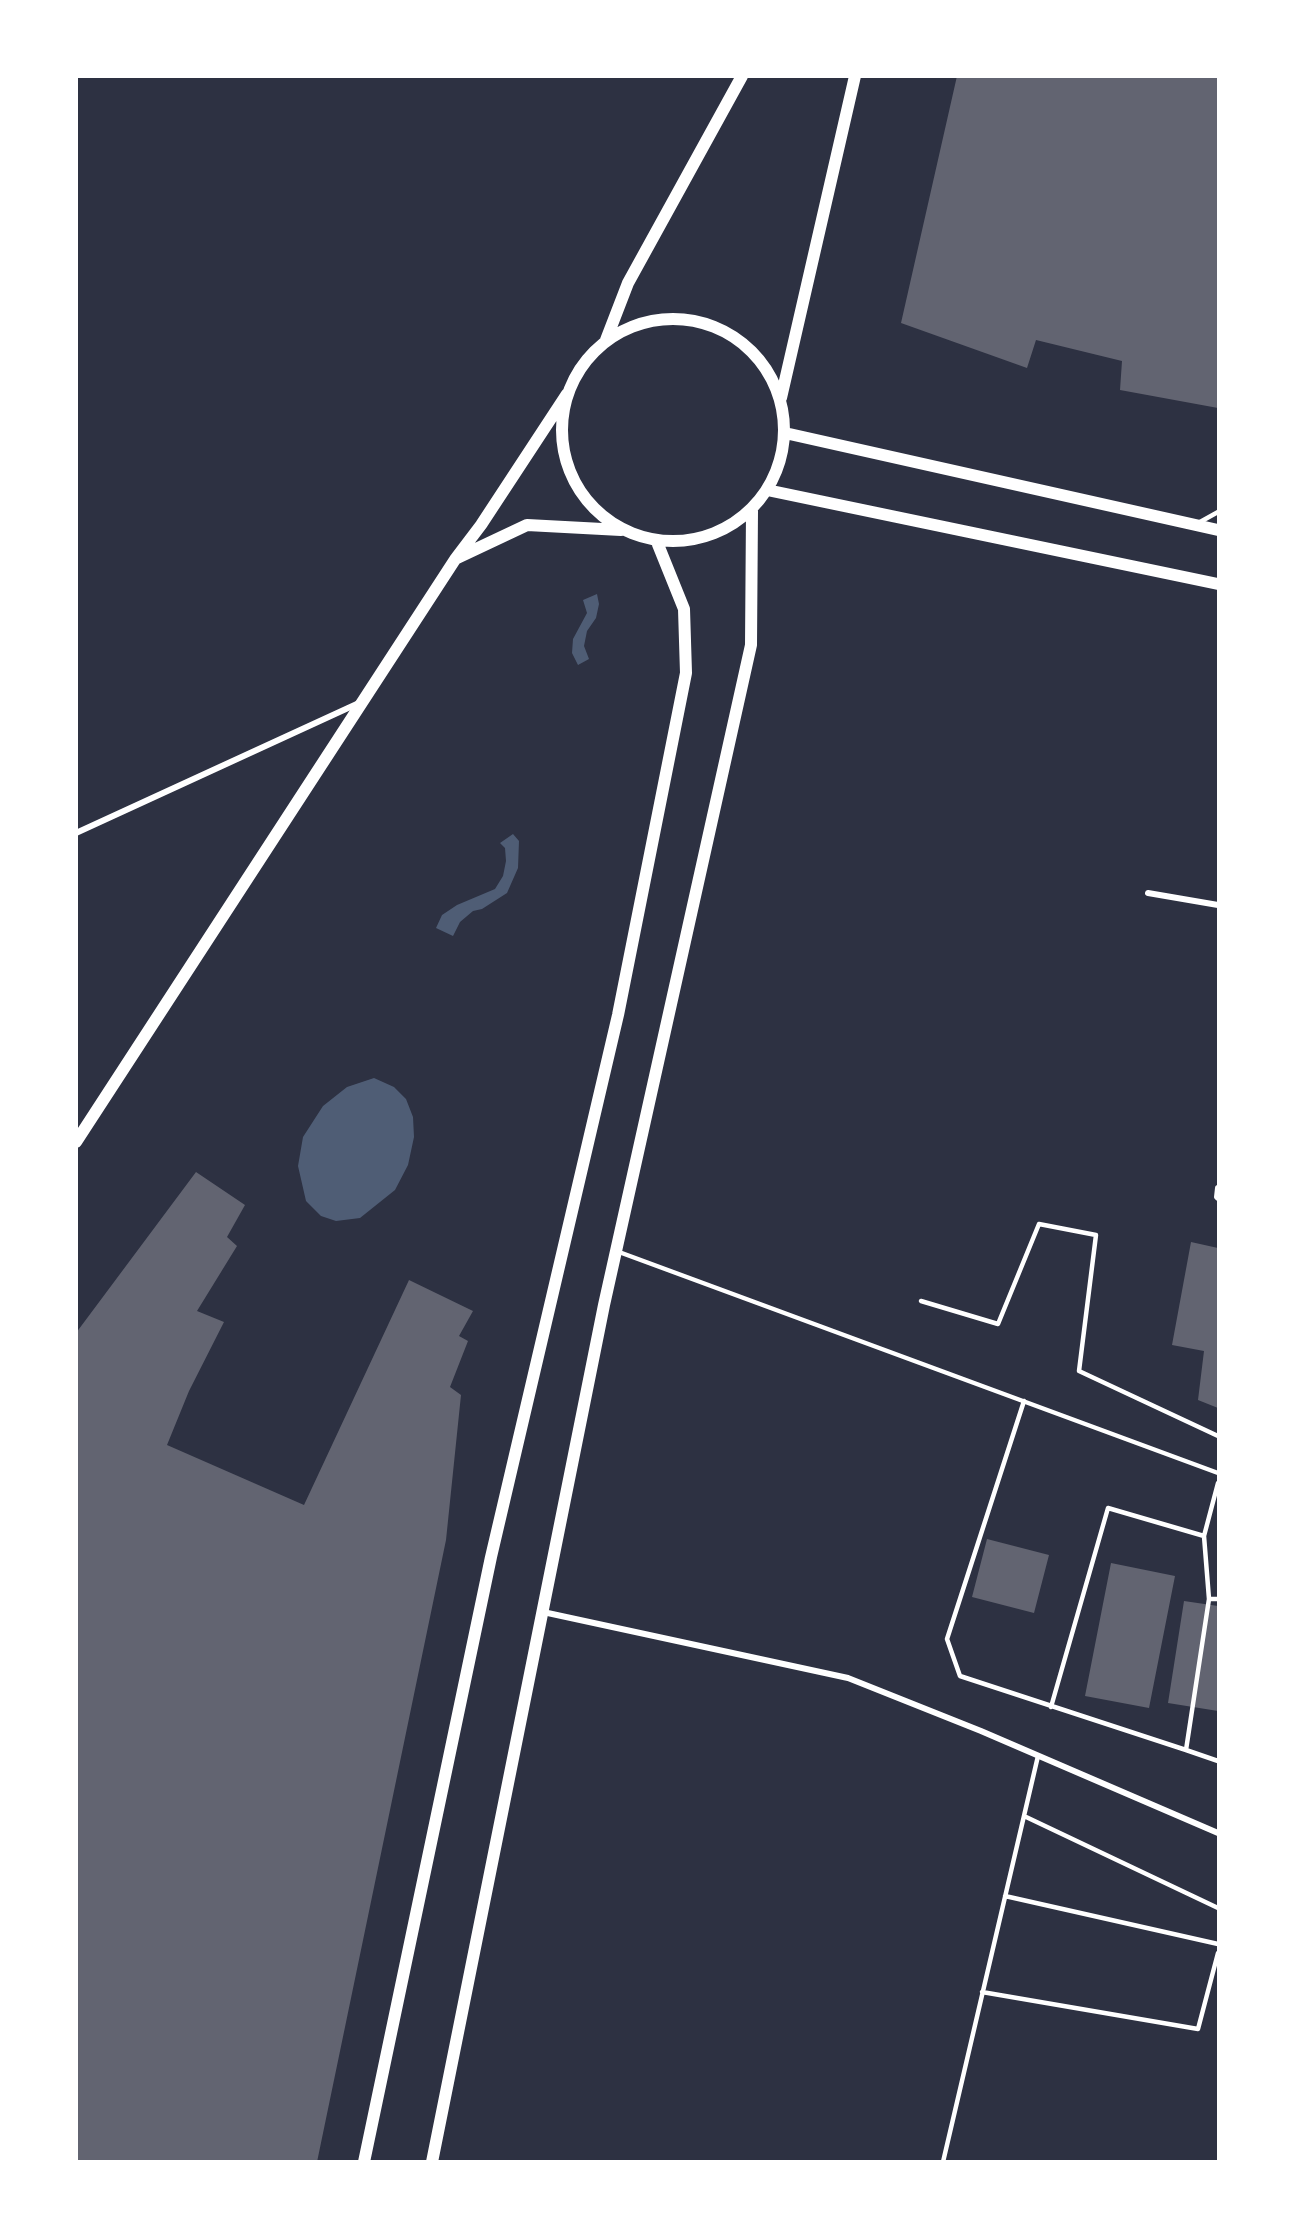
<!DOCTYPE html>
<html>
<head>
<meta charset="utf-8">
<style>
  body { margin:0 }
  #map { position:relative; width:1295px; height:2238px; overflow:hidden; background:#2d3142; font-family:"Roboto Serif",serif }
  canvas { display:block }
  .frame { position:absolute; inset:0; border:78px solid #fff; pointer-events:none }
</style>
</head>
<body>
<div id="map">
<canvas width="1295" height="2238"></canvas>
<div class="frame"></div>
</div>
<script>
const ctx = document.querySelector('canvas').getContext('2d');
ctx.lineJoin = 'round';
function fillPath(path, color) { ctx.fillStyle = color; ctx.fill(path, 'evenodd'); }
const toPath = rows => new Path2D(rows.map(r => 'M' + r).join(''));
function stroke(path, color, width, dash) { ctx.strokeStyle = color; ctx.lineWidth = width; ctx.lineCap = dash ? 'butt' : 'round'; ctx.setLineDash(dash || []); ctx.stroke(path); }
const water = toPath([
  [597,594,599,604,596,618,587,631,584,646,589,659,578,665,572,653,573,639,587,613,583,600],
  [513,834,519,841,518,868,507,893,482,909,473,911,460,922,453,936,436,928,442,915,457,905,495,889,503,876,506,861,505,848,500,843],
  [374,1078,394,1087,406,1099,413,1117,414,1137,408,1165,395,1190,360,1218,336,1221,321,1216,306,1201,298,1166,303,1137,323,1106,347,1087]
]);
const building = toPath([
  [957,76,1218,76,1218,408,1120,390,1122,361,1036,340,1027,368,901,323],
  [196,1172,245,1205,227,1237,237,1246,197,1311,224,1322,189,1391,167,1445,304,1505,409,1280,473,1311,459,1336,468,1341,450,1387,461,1395,446,1540,317,2162,76,2162,76,1333],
  [1191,1242,1218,1248,1218,1408,1198,1400,1204,1351,1172,1345],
  [987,1539,1049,1555,1034,1613,972,1597],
  [1111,1563,1175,1576,1149,1708,1085,1696],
  [1184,1601,1218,1606,1218,1711,1168,1703]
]);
const service = toPath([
  [1200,522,1218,512],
  [619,1252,1218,1473],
  [921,1301,998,1324,1039,1224,1096,1235,1079,1371,1218,1436],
  [1024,1401,947,1639,960,1676,1186,1750],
  [1209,1599,1204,1536,1218,1483],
  [1218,1599,1209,1599,1186,1750,1218,1761],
  [1051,1707,1108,1508,1204,1536],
  [1024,1816,1218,1908],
  [1005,1896,1218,1944],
  [982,1992,1198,2029,1218,1953],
  [943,2162,1038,1756]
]);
const minor = toPath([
  [76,833,359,703],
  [1148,893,1218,905],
  [1218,1188,1217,1197,1218,1198],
  [543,1612,848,1678,981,1731,1218,1833]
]);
const secondary = toPath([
  '562 430a111 111 0 1 1 222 0a111 111 0 1 1-222 0Z',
  [606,340,628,283,742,76],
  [781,398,855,76],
  [785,433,1218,530],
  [767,490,1218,584],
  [457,558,527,525,621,530],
  [76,1142,456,558,481,525,567,394],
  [364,2162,491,1557,618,1015,686,673,684,609,657,542],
  [432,2162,604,1305,751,645,752,511]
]);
fillPath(water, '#4f5d75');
fillPath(building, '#626471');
stroke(service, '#fff', 4.5);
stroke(minor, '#fff', 6);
stroke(secondary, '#fff', 12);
</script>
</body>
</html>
